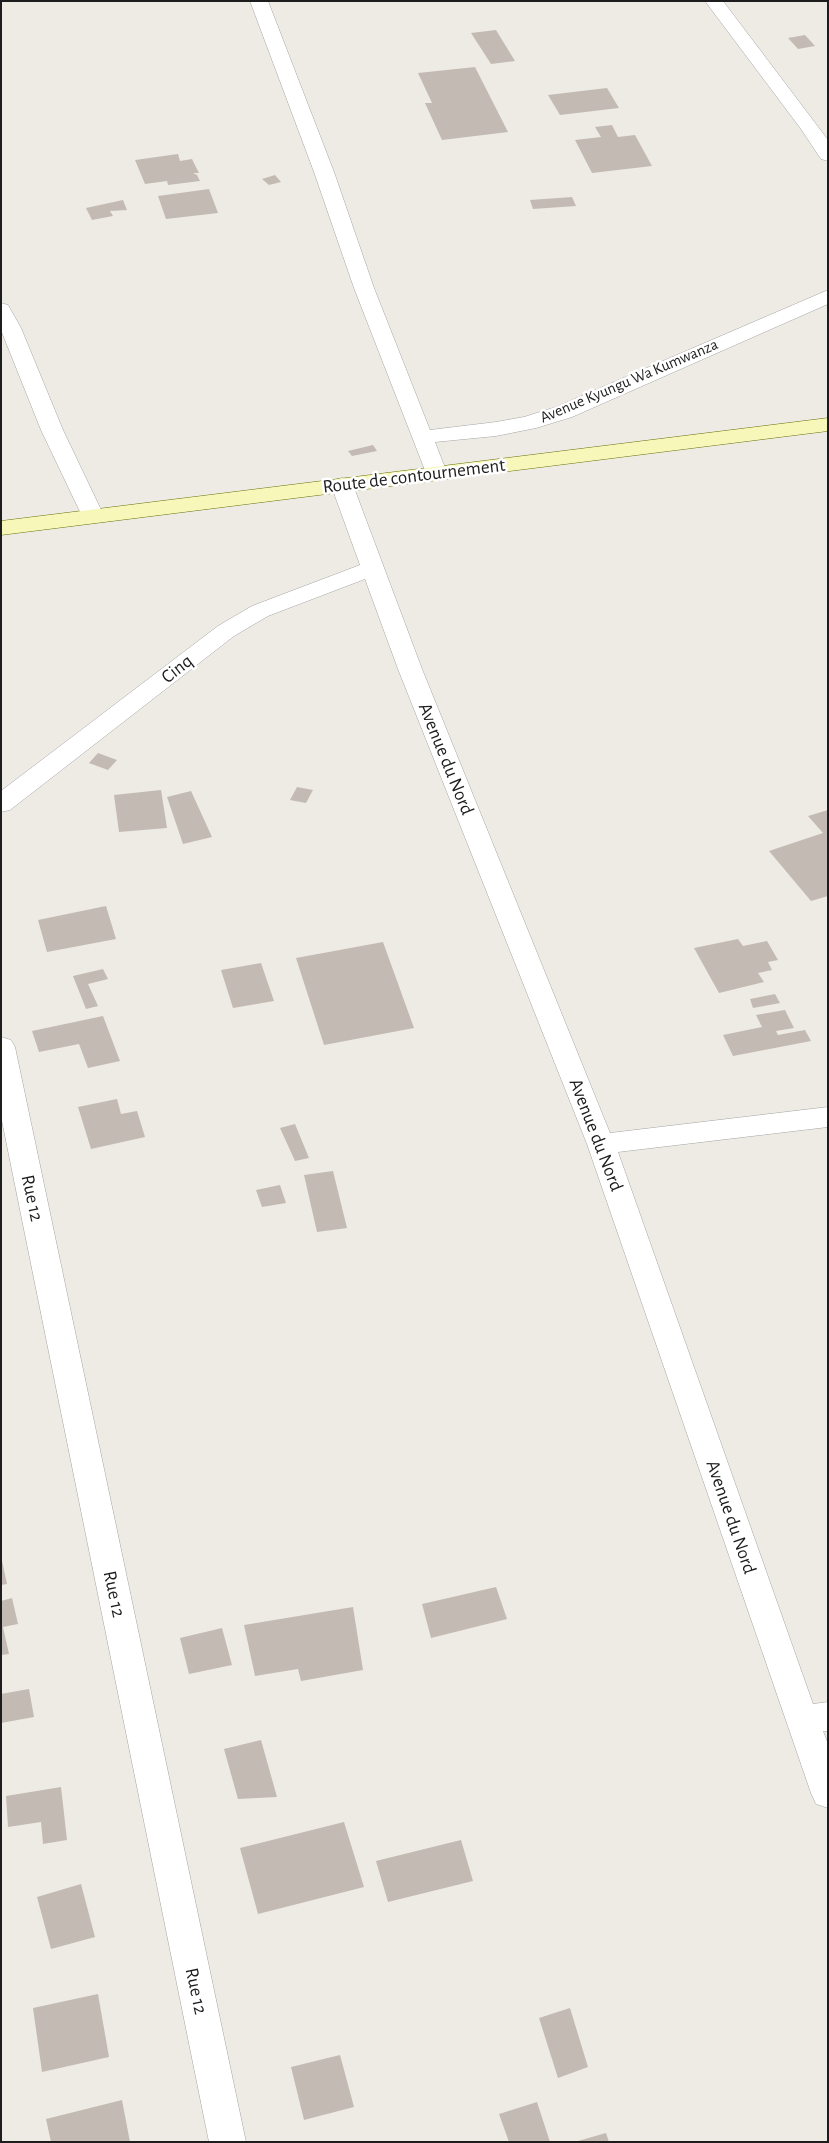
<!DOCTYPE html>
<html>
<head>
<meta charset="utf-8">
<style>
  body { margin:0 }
  #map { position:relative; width:829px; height:2143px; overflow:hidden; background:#eeebe4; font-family:"Alegreya Sans",sans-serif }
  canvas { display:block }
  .frame { position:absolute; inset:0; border:2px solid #1d1d1d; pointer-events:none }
</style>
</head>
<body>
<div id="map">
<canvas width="829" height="2143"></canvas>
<div class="frame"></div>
</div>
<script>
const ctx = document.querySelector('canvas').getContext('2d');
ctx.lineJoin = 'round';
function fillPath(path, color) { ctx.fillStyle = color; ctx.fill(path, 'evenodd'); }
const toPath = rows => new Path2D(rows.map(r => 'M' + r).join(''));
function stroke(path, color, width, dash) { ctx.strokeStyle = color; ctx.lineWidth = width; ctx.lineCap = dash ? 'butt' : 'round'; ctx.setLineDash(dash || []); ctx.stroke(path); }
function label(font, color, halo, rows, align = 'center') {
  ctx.font = font + ' "Alegreya Sans",sans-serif'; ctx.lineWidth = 5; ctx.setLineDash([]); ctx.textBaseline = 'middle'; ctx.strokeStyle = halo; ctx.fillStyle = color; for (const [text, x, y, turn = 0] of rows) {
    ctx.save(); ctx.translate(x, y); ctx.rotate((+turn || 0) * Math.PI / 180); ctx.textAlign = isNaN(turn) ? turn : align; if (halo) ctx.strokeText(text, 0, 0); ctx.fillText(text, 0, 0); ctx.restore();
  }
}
const building = toPath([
  [496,30,515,61,491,64,471,33],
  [805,35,815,46,798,49,788,38],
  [475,67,508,132,442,140,425,103,432,103,418,73],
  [607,88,619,108,560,115,548,95],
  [612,125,618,137,635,135,652,166,592,173,575,140,601,137,595,127],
  [178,154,180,161,192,159,199,173,193,173,197,175,200,181,168,185,167,181,145,184,135,160],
  [275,175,281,182,269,185,262,179],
  [209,189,218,213,166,219,158,196],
  [572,197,576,206,533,209,530,200],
  [123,200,127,210,110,211,113,216,92,220,86,208],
  [373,445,377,451,352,456,348,451],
  [98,753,117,760,108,770,89,763],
  [297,787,313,790,306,803,290,800],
  [161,790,167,828,119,832,114,795],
  [191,791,212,837,183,844,167,797],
  [828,810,828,896,811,901,769,851,823,833,808,816],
  [106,906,116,939,47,952,38,920],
  [738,939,743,946,767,941,778,960,768,962,772,970,758,973,764,982,719,993,694,948],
  [383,942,414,1028,324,1045,296,958],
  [261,963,274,1001,233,1008,221,970],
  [103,969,108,979,88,984,98,1006,86,1009,73,976],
  [775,994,780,1003,753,1008,750,999],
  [785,1010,794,1028,776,1031,778,1035,805,1030,811,1041,733,1056,723,1035,762,1027,756,1015],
  [103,1016,120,1061,88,1068,79,1044,39,1052,32,1031],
  [117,1099,121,1114,137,1111,145,1137,91,1149,78,1107],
  [295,1124,309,1158,295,1161,280,1128],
  [333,1171,347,1228,317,1232,304,1175],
  [280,1185,286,1203,262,1207,256,1190],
  [1,1556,7,1584,1,1585],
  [496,1587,507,1619,431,1638,422,1604],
  [12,1598,18,1624,3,1627,9,1654,1,1655,1,1601],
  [353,1607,363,1670,301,1681,298,1669,255,1676,244,1625],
  [222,1628,232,1665,189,1674,180,1638],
  [29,1689,34,1717,1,1723,1,1694],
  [261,1740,277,1797,238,1799,224,1749],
  [61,1787,67,1840,43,1844,41,1822,8,1827,6,1796],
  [344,1822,364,1887,258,1914,240,1848],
  [461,1840,473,1881,388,1902,376,1861],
  [81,1884,95,1937,51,1949,37,1897],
  [98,1994,109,2057,42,2072,33,2008],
  [570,2008,588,2067,558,2078,539,2018],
  [340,2055,354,2107,304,2120,291,2067],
  [122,2100,130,2142,51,2142,46,2119],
  [537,2102,550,2142,509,2142,499,2114],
  [606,2133,609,2142,578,2142,578,2141]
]);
const street = toPath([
  [250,1,268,1,334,172,374,288,430,430,496,422,524,417,556,407,828,290,828,304,572,417,536,428,496,436,435,442,447,473,444,478,436,480,428,478,354,288,314,172,250,1],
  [705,1,723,1,828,140,828,161,821,159,801,129,705,1],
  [1,303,8,305,21,328,63,430,104,516,101,521,93,523,85,521,82,516,41,430,1,330,1,303],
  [342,478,350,480,353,485,422,669,610,1133,828,1107,828,1127,618,1152,813,1704,828,1702,828,1731,823,1731,828,1744,828,1808,816,1804,811,1793,587,1144,398,669,365,579,268,616,234,636,10,810,1,812,1,791,218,626,252,606,360,565,331,485,334,480,342,478],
  [1,1037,11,1040,15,1047,246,2142,209,2142,1,1116,1,1037]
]);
const secondary = toPath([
  [828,418,828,431,1,535,1,521,828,418]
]);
const farStreetnames = [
  ["Avenue Kyungu Wa Kumwanza",629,381,-23]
];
const streetNames = [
  ["Route de contournement",414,476,-7],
  ["Cinq",177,669,-38],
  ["Avenue du Nord",446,759,68],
  ["Avenue du Nord",596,1135,69],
  ["Rue 12",32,1198,78],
  ["Avenue du Nord",731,1517,71],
  ["Rue 12",114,1594,78],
  ["Rue 12",196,1991,78]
];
fillPath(building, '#c3bab3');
stroke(street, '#a4a4a4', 1);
stroke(secondary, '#687108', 1);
fillPath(street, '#fff');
fillPath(secondary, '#f6f7b9');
label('16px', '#1d1d1d', '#fff', farStreetnames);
label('19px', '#1d1d1d', '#fff', streetNames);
</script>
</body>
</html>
